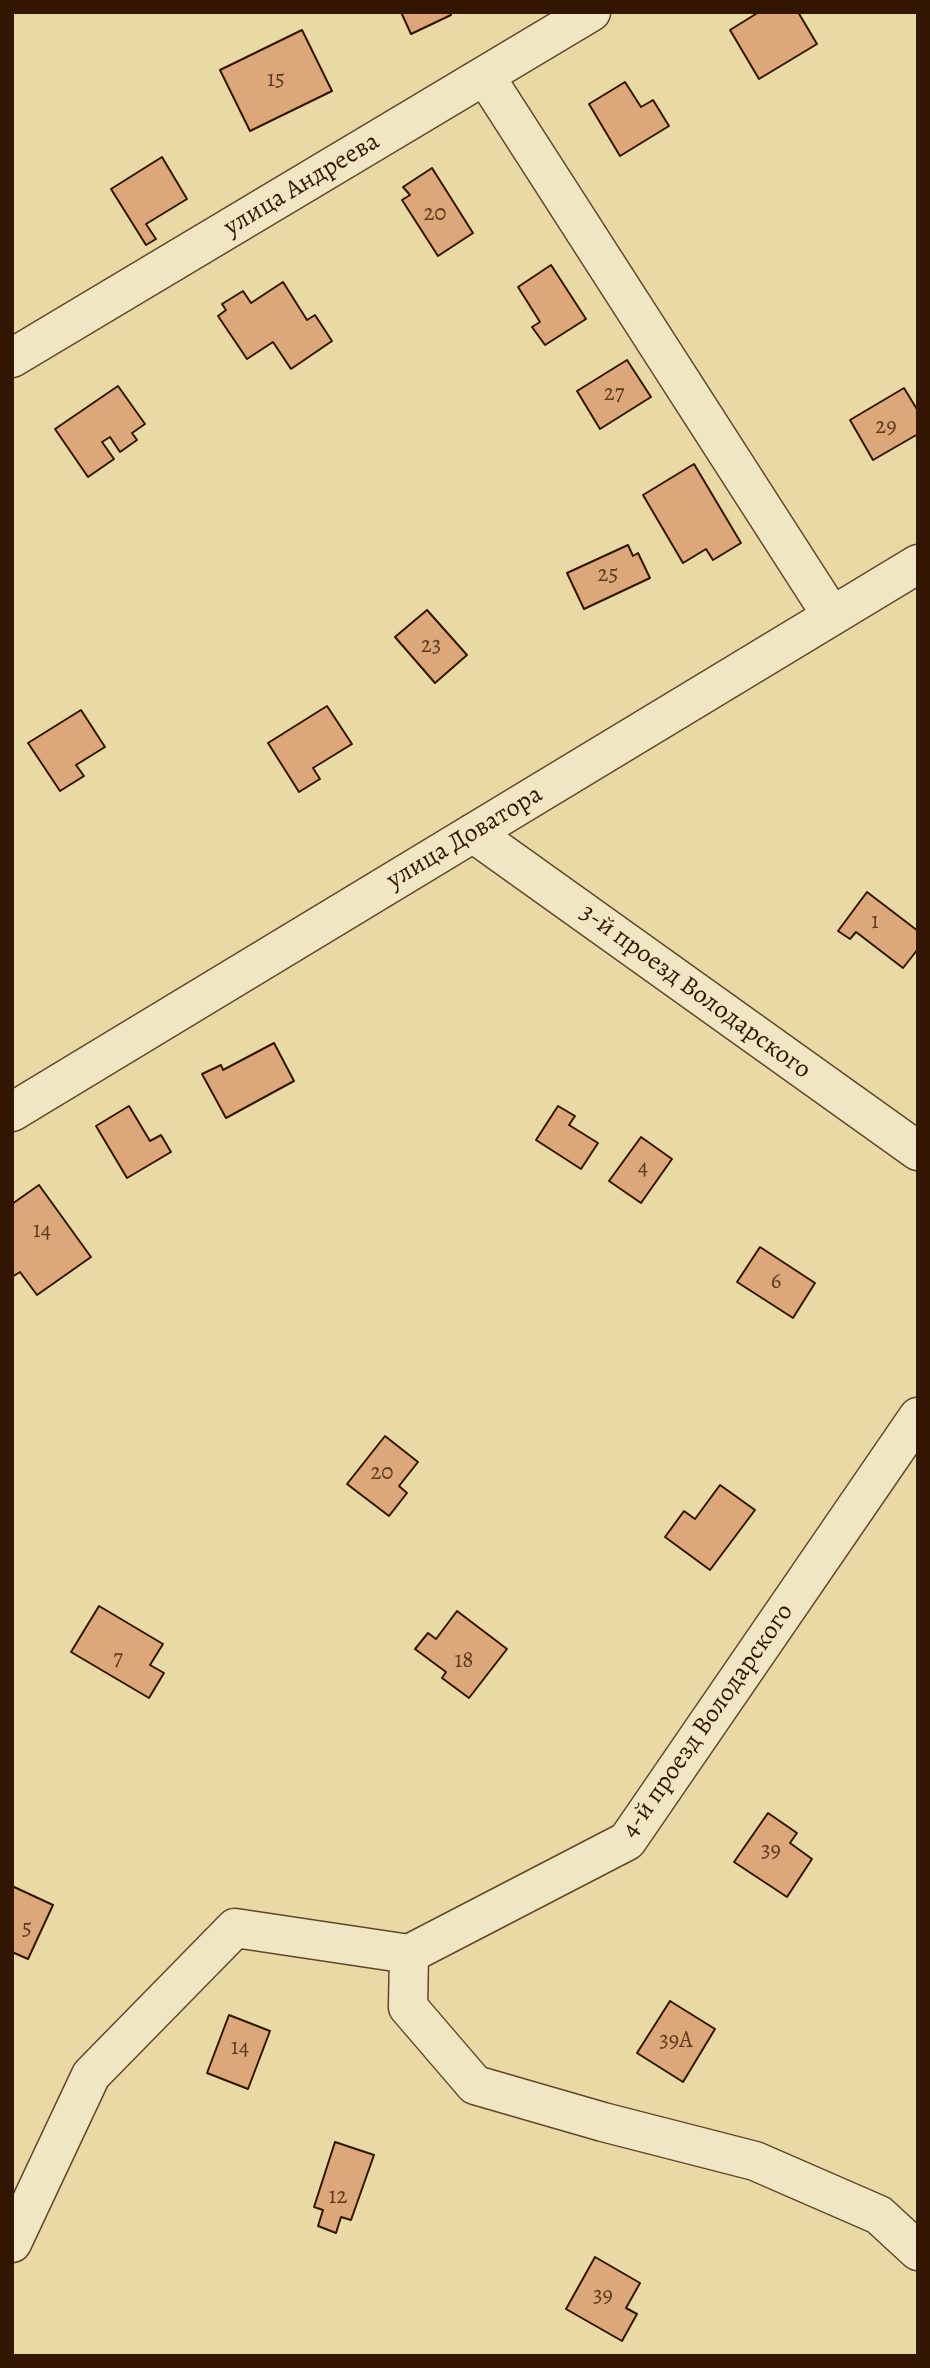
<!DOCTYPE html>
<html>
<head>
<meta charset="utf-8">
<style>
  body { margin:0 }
  #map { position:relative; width:930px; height:2368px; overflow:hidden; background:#e8d9a5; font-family:Alegreya,serif }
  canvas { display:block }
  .frame { position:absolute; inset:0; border:14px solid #321601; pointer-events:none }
</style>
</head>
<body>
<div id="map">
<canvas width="930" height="2368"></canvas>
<div class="frame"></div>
</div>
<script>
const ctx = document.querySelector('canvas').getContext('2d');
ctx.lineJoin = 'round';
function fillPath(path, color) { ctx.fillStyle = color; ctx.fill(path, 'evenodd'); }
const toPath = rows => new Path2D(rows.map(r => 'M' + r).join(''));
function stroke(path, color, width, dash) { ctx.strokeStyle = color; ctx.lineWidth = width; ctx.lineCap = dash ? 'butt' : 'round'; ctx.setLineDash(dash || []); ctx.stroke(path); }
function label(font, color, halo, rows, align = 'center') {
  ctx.font = font + ' Alegreya,serif'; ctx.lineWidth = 6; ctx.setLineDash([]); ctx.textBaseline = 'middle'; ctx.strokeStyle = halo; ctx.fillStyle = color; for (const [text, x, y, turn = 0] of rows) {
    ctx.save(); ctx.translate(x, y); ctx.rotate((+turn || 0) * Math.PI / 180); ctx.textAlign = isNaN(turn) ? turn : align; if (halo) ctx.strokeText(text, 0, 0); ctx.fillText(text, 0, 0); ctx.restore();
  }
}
const building = toPath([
  [401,12,450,12,451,15,411,34,401,12],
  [759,12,798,12,817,44,759,79,730,30,759,12],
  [302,30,332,91,250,131,220,70,302,30],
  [625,82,641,107,653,100,669,126,620,156,589,104,625,82],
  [162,157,187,199,146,224,156,239,146,245,111,189,162,157],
  [432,168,473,233,438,256,402,200,410,195,403,187,432,168],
  [551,265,586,319,545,345,532,327,540,322,518,287,551,265],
  [283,282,307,320,315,315,332,341,291,369,273,342,247,359,218,316,226,310,222,304,243,291,251,303,283,282],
  [627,360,651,397,600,429,577,391,627,360],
  [118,386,145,424,132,433,137,440,120,452,110,437,102,442,114,459,88,477,55,429,118,386],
  [904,388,918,411,918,434,873,460,850,420,904,388],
  [694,464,741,543,713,560,706,549,683,563,643,495,694,464],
  [628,545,633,556,638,553,650,578,584,609,567,573,628,545],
  [427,610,467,655,435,683,395,637,427,610],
  [327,706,352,744,313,768,320,779,299,792,268,743,327,706],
  [81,710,105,747,76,765,84,776,60,791,28,743,81,710],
  [867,892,918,931,918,949,903,968,856,932,850,939,838,931,867,892],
  [274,1043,294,1081,226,1118,202,1074,221,1065,223,1070,274,1043],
  [129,1106,150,1141,161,1135,171,1152,127,1178,96,1126,129,1106],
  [558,1106,575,1116,569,1125,598,1143,581,1169,536,1140,558,1106],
  [641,1137,672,1159,641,1203,609,1181,641,1137],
  [39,1185,91,1257,37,1295,20,1272,12,1277,12,1204,39,1185],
  [760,1247,815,1283,793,1318,737,1282,760,1247],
  [385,1436,418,1462,399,1486,407,1493,389,1516,347,1484,385,1436],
  [720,1485,755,1510,710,1570,665,1537,684,1511,695,1519,720,1485],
  [99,1606,163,1644,150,1665,164,1673,149,1698,71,1652,99,1606],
  [457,1611,507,1649,469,1698,442,1678,446,1672,415,1649,428,1633,436,1639,457,1611],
  [768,1813,797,1833,790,1843,812,1859,787,1897,734,1862,768,1813],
  [12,1886,53,1905,28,1959,12,1952,12,1886],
  [670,2001,715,2029,683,2082,637,2053,670,2001],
  [229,2015,270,2031,248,2089,207,2073,229,2015],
  [335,2142,374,2155,351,2220,341,2217,336,2233,318,2226,323,2210,314,2207,335,2142],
  [595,2257,640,2283,626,2308,637,2314,622,2341,566,2309,595,2257]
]);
const minor = toPath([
  [485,76,832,616],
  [12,358,591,12],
  [473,833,918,1151],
  [12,1112,918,564],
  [409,1954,408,2007,475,2085,603,2122,755,2161,879,2215,918,2251],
  [12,2243,91,2075,235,1928,409,1954,627,1841,918,1417]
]);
const numberNames = [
  ["15",276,80],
  ["20",435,214],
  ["27",614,394],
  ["29",886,427],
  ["25",608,575],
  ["23",431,646],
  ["1",875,922],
  ["4",643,1168],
  ["14",42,1231],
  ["6",776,1282],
  ["20",382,1473],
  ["7",118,1659],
  ["18",464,1661],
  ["39",771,1851],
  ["5",27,1929],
  ["39А",676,2041],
  ["14",240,2048],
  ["12",338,2197],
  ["39",603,2296]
];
const streetNames = [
  ["улица Андреева",302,185,-31],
  ["улица Доватора",465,838,-31],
  ["3-й проезд Володарского",695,992,36],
  ["4-й проезд Володарского",708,1721,-55]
];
fillPath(building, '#dda879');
stroke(building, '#321601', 2);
stroke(minor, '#60472a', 41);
stroke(minor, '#f0e6c4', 38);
label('23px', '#5d3a1f', null, numberNames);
label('26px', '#321601', '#f0e6c4', streetNames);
</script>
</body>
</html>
